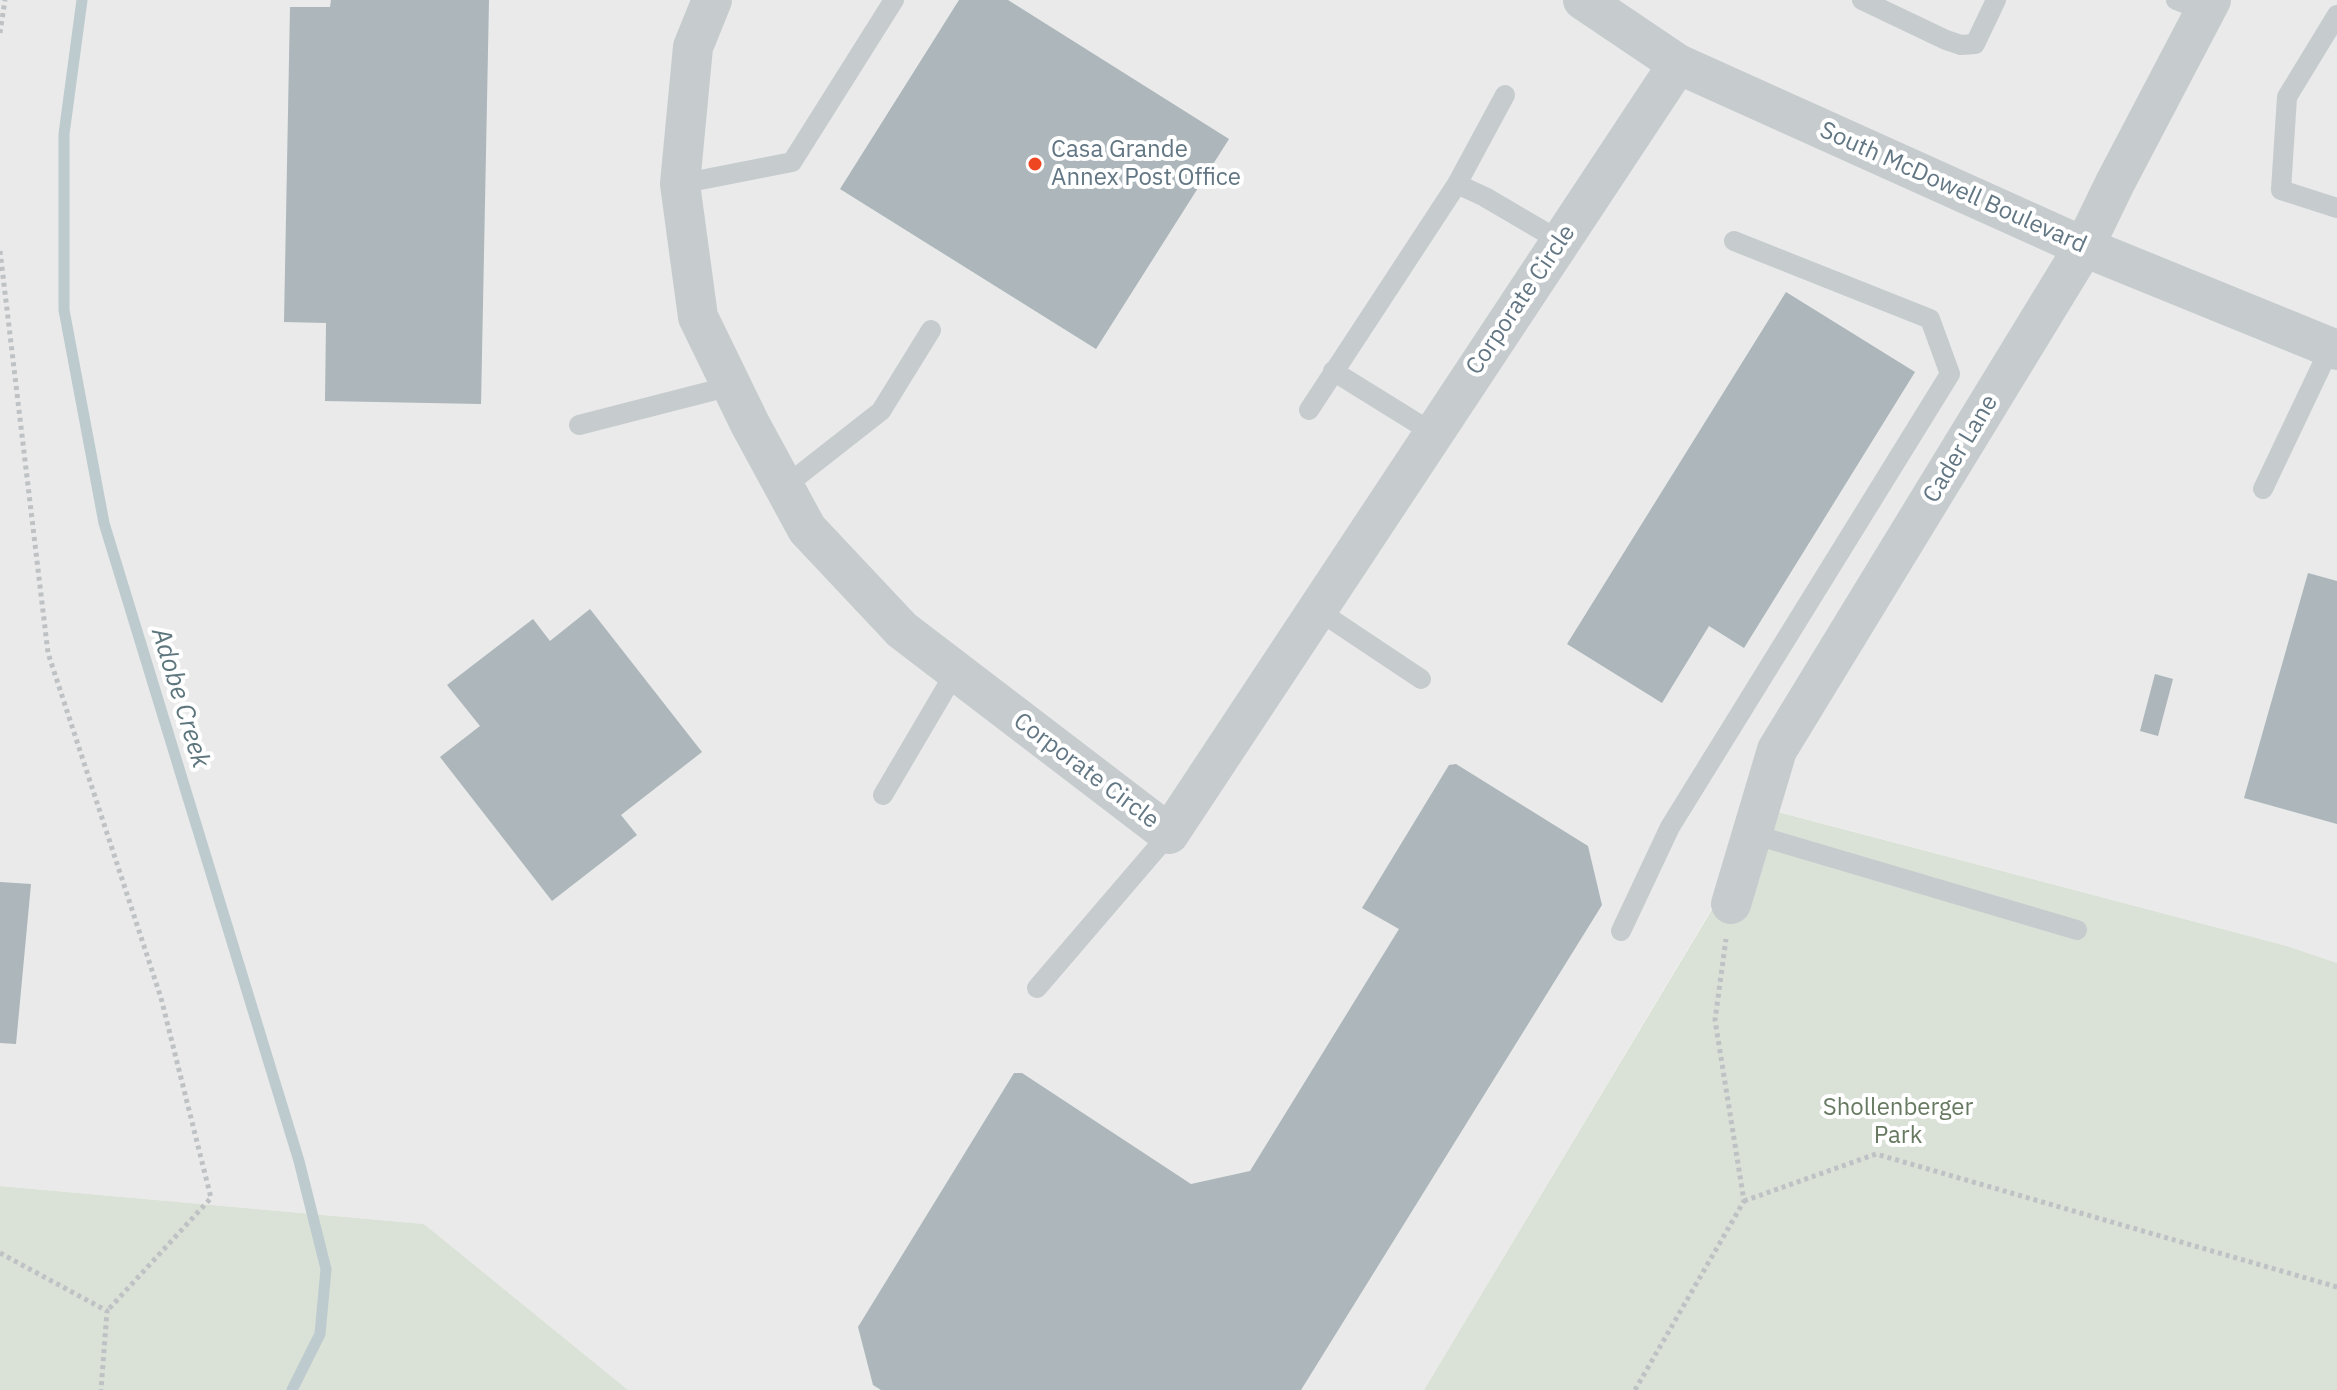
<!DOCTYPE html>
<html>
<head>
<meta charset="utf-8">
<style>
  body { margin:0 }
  canvas { display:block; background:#f9f9f6 }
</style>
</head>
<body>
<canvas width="2337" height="1390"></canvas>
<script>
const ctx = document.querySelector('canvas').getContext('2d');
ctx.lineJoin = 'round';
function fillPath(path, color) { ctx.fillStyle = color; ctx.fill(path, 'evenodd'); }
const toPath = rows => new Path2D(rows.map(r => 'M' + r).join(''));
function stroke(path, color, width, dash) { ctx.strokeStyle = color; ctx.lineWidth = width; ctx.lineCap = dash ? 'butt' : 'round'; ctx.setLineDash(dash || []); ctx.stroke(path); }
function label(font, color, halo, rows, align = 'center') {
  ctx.font = font + ' "IBM Plex Sans",sans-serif'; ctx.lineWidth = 8; ctx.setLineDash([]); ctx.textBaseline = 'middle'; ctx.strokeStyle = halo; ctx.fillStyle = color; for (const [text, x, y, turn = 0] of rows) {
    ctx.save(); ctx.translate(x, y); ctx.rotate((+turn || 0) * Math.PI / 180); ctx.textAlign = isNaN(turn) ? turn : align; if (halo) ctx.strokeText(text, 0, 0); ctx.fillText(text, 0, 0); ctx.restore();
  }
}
const built = toPath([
  [0,0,2337,0,2337,963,2287,946,1745,803,1717,900,1424,1390,628,1390,424,1224,0,1186]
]);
const green = toPath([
  [1744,803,2287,946,2337,963,2337,1390,1424,1390,1717,901],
  [0,1186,424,1224,628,1390,0,1390]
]);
const stream = toPath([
  [82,0,64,134,64,310,104,523,299,1161,326,1269,320,1334,292,1390]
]);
const building = toPath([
  [331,0,489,0,481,404,325,401,326,323,284,322,290,7,330,7],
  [959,0,1008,0,1229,139,1096,349,840,189],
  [1786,292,1915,372,1744,648,1709,626,1662,703,1567,644],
  [2308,573,2337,581,2337,824,2244,798],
  [590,609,702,752,621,815,637,835,552,901,440,757,480,726,447,685,533,619,550,641],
  [2155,674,2173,679,2158,736,2140,731],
  [1456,764,1588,846,1602,905,1301,1390,881,1390,873,1385,858,1327,1014,1073,1022,1073,1191,1184,1250,1171,1399,929,1362,908,1449,765],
  [0,882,31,884,16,1044,0,1043]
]);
const path = toPath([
  [0,33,5,0],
  [0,251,48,653,161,998,211,1198,107,1311],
  [1744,1201,1876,1154,2337,1287],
  [0,1253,107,1311,101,1390],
  [1635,1390,1744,1201,1715,1020,1726,939]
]);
const service = toPath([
  [1862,0,1946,40,1961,45,1975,44,1996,0],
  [2176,0,2204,11],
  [2337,15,2287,97,2281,190,2337,208],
  [680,184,792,162,894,0],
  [1457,184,1485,197,1560,241],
  [1333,371,1433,433],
  [1309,410,1457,184,1505,95],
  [579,425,731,386],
  [784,487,881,411,931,330],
  [2263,489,2330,348],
  [1316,609,1421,679],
  [883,795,956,671],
  [1752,834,2077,930],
  [1621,931,1670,827,1950,374,1930,319,1734,241],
  [1037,988,1169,834]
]);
const minor = toPath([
  [712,0,693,47,680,184,698,317,750,424,807,529,902,630,1169,834,1678,64],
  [1583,0,1678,64,2084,247,2337,350],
  [1731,904,1777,750,2084,247,2115,183,2211,0]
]);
const markers = [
  [1035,164,8,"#ee4620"]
];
const poiNames = [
  ["Casa Grande",1051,150],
  ["Annex Post Office",1051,178]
];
const streetNames = [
  ["South McDowell Boulevard",1953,188,24],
  ["Corporate Circle",1521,300,-56],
  ["Cader Lane",1961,449,-59],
  ["Corporate Circle",1086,771,37]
];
const parkNames = [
  ["Shollenberger",1898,1108],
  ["Park",1898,1136]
];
const waterNames = [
  ["Adobe Creek",180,698,73]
];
fillPath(built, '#e9eae9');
fillPath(green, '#dae1d7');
stroke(stream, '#bdcace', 11);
fillPath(building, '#acb6bb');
stroke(path, '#bfc2c4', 5, [4, 4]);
stroke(service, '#c6cbce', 20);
stroke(minor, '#c6cbce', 40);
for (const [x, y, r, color] of markers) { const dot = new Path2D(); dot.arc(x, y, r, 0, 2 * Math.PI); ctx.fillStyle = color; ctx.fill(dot); stroke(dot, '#fff', 3); }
label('24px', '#627683', '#fff', poiNames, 'left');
label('24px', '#627683', '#fff', streetNames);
label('24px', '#677a61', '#fff', parkNames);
label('italic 26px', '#5d767d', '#fff', waterNames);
</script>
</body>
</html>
